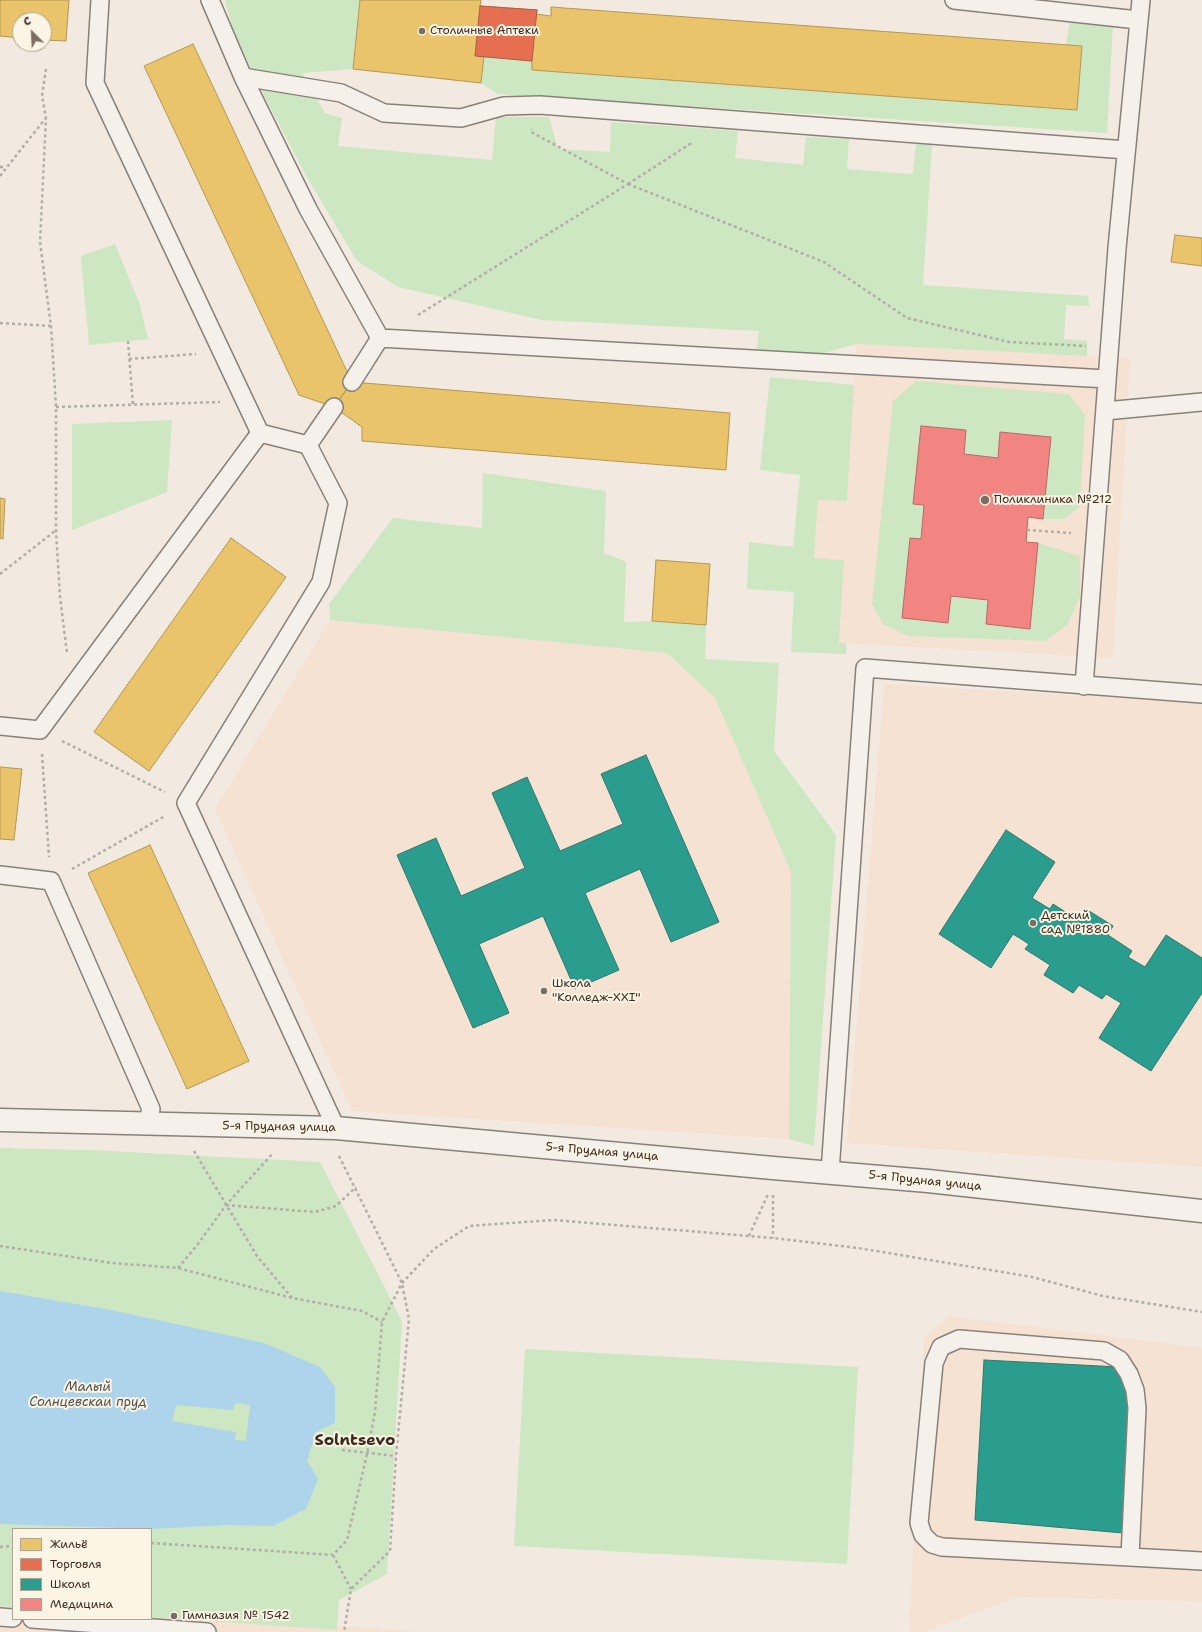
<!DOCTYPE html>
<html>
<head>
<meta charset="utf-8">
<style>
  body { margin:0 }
  #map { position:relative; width:1202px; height:1632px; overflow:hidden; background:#f2e9e0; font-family:"Shantell Sans",sans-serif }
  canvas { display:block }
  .legend { position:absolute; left:12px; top:1528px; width:140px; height:92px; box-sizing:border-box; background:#fcf5e5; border:1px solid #afa495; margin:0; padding:5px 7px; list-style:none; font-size:12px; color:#3b2a1e }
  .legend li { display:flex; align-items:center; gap:8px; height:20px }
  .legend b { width:20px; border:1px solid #afa495 }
  .north { position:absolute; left:12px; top:12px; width:40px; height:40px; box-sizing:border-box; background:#fcf5e5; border:1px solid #afa495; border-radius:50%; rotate:336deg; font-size:11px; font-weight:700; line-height:16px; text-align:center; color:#3b2a1e }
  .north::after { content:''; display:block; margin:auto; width:14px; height:18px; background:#7b6d62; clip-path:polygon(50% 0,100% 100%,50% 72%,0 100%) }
</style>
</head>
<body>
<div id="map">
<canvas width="1202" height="1632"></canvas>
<ul class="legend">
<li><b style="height:11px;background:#e9c46a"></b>Жильё</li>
<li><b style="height:11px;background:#e76f51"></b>Торговля</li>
<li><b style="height:11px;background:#2a9d8f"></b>Школы</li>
<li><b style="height:11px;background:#f28482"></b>Медицина</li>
</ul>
<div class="north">С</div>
</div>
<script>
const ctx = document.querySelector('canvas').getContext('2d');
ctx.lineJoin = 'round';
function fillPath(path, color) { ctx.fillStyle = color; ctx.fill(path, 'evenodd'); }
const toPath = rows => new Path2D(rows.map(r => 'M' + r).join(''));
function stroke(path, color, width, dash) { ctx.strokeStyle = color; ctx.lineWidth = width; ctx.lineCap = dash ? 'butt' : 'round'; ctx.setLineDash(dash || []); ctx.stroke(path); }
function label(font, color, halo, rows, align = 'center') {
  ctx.font = font + ' "Shantell Sans",sans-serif'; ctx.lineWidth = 4; ctx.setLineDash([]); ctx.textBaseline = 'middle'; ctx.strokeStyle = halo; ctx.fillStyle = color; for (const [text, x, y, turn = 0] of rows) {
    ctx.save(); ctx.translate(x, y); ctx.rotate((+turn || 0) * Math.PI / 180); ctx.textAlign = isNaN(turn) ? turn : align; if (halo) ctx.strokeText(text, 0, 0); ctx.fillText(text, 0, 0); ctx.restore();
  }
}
const built = toPath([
  [856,344,1130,358,1113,658,839,643,844,560,814,558,818,499,847,501],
  [330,620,667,653,715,698,791,872,789,1139,352,1111,215,809],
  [884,684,1202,703,1202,1167,847,1143],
  [949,1316,1202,1348,1202,1601,1017,1597,923,1632,909,1632,924,1338],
  [0,1601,13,1602,13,1619,151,1619,151,1612,420,1632,0,1632]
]);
const green = toPath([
  [225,0,360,0,353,69,302,73,325,113,342,118,338,146,492,160,496,117,549,117,558,149,610,152,611,122,738,131,735,158,803,165,806,137,849,139,847,169,913,174,916,144,932,144,923,285,1088,296,1089,306,1066,305,1064,339,1087,341,1087,356,856,344,813,356,756,352,759,331,542,320,398,287,357,261,305,174,256,80,232,27],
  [1070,21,1113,24,1107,133,498,94,481,83,484,56,532,61,532,70,1077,110,1082,46,1066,45],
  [115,244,140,305,148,339,89,345,81,256],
  [770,377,854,385,847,501,818,500,814,558,844,560,839,643,846,643,846,654,791,652,794,592,747,589,749,542,793,547,800,475,760,470],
  [916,381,1069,394,1085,415,1080,506,1065,519,1043,519,1051,437,1000,432,998,458,964,454,966,430,921,426,913,504,924,505,951,596,988,600,986,624,1030,629,1038,543,1080,556,1080,597,1067,625,1045,641,908,636,883,624,872,604,893,401],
  [172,420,167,492,72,530,72,424],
  [483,473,606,491,604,553,626,562,624,622,652,621,706,625,705,659,779,663,774,751,836,835,814,1146,789,1139,791,872,715,698,667,653,330,620,329,604,393,518,482,528],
  [0,1148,89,1150,320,1162,402,1321,387,1574,339,1600,337,1630,151,1617,151,1529,13,1529,13,1607,0,1606],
  [525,1349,858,1367,847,1564,514,1546]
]);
const water = toPath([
  [0,1291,111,1310,264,1343,320,1367,335,1387,335,1423,316,1432,307,1461,318,1479,306,1509,273,1526,226,1525,151,1529,0,1524],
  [235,1403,250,1405,246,1441,235,1440,236,1432,172,1421,176,1405,233,1410]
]);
const homes = toPath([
  [0,0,69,0,66,41,44,40,44,20,20,20,20,38,0,36,0,0],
  [360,0,481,0,480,6,537,10,536,14,551,16,551,7,1082,46,1077,110,532,70,532,61,484,56,481,83,353,69,360,0],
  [193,44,352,382,334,407,299,395,144,66,193,44],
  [1175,235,1202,238,1202,266,1171,262,1175,235],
  [352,382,730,413,726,470,362,441,362,427,334,407,352,382],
  [0,498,5,499,3,539,0,538,0,498],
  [231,538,286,577,149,771,94,732,231,538],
  [656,560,710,564,706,625,652,621,656,560],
  [0,767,22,769,14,840,0,839,0,767],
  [150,845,249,1061,187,1089,88,873,150,845]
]);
const shops = toPath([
  [480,6,537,10,532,61,475,56,480,6]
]);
const schools = toPath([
  [646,755,719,922,671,942,640,869,585,893,619,970,575,989,543,916,479,944,509,1013,473,1028,397,855,436,838,461,896,525,868,492,793,527,777,560,851,623,824,601,774,646,755],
  [1006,830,1055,862,1032,898,1050,909,1053,904,1078,920,1086,909,1113,926,1108,935,1132,951,1128,957,1145,967,1166,935,1202,958,1202,993,1151,1071,1099,1038,1121,1003,1106,994,1102,999,1079,985,1073,993,1044,975,1050,965,1025,949,1029,944,1013,934,991,968,939,934,1006,830],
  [984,1360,1119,1367,1131,1395,1123,1533,975,1520,984,1360]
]);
const health = toPath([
  [921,426,966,430,964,454,998,458,1000,432,1051,437,1043,519,1028,517,1026,542,1038,543,1030,629,986,624,988,600,951,596,948,623,902,618,910,538,921,539,924,505,913,504,921,426]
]);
const path = toPath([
  [46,69,42,96,46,118,40,242,51,326,56,407,56,531,60,597,67,653],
  [0,167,6,167],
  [0,176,45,119],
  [628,184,824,262,907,318,1009,342,1086,346],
  [628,184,693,142],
  [418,315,628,184,531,132,532,129],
  [0,323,51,326],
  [128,341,133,405],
  [129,359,196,354],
  [56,407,220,402],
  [1027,530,1071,533],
  [0,574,55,531],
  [62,741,165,792],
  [42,754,49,857],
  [72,869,165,816],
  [194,1151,257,1256,292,1298],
  [339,1156,402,1283,409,1319,396,1456,390,1551,351,1589,344,1632],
  [773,1195,773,1238],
  [226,1205,315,1212,336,1206,356,1187],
  [749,1236,768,1194],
  [0,1246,112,1263,178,1268,292,1298,362,1311,382,1322],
  [178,1268,198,1244,226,1205,273,1153],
  [342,1450,396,1456],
  [151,1543,333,1555,347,1540,367,1454,375,1412,382,1322,402,1283,434,1249,469,1226,553,1220,773,1238,858,1248,1032,1277,1103,1296,1202,1312],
  [0,1547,13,1546],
  [333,1555,351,1589]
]);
const service = toPath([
  [100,0,95,83,260,433,308,445],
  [210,0,243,77],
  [954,0,1138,20],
  [1126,150,540,105,504,106,461,118,384,113,341,93,243,77,308,209,380,338,1107,379,1105,411,1202,402],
  [352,382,380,338],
  [334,407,308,445,338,503,321,582,186,803,336,1128],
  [1084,686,1117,248,1141,0],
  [0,726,40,730,260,433],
  [0,875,51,881,151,1109,147,1124],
  [830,1172,865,668,1202,694],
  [1130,1557,1137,1408,1135,1390,1129,1374,1120,1360,1104,1351,959,1339,941,1347,934,1363,919,1523,923,1535,932,1544,942,1547,1130,1557,1202,1561],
  [0,1617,13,1618],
  [32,1619,207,1632]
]);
const minor = toPath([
  [0,1120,336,1128,773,1168,928,1181,1202,1211]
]);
const markers = [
  [422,31,4,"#7b6d62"],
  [985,500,5,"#7b6d62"],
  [1033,923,4,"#7b6d62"],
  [544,991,4,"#7b6d62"],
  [174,1616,4,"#7b6d62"]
];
const poiNames = [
  ["Столичные Аптеки",430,31],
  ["Поликлиника №212",994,500],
  ["Детский",1041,916],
  ["сад №1880",1041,930],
  ["Школа",552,984],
  ["\"Колледж-XXI\"",552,998],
  ["Гимназия № 1542",182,1616]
];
const streetNames = [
  ["5-я Прудная улица",279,1127,1],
  ["5-я Прудная улица",602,1152,5],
  ["5-я Прудная улица",925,1181,6]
];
const waterNames = [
  ["Малый",88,1388],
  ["Солнцевскаи пруд",88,1403]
];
const districtNames = [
  ["Solntsevo",355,1441]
];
fillPath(built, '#f5e2d3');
fillPath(green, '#cde7c2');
fillPath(water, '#add4ea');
fillPath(homes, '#e9c46a');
stroke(homes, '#b59653', 1);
fillPath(shops, '#e76f51');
stroke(shops, '#b35a42', 1);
fillPath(schools, '#2a9d8f');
stroke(schools, '#2f7a6d', 1);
fillPath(health, '#f28482');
stroke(health, '#bb6964', 1);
stroke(service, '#88817a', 20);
stroke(minor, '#88817a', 25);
stroke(path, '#b2aea7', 2.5, [3, 3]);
stroke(service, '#f5f1ea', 17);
stroke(minor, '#f5f1ea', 22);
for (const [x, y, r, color] of markers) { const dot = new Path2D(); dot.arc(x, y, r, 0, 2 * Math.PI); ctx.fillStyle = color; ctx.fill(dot); stroke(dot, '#fcf5e5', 1.5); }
label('12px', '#3b2a1e', '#fcf5e5', poiNames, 'left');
label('12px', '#3b2a1e', '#fcf5e5', streetNames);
label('italic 13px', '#505252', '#fcf5e5', waterNames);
label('bold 16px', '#3b2a1e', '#fcf5e5', districtNames);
</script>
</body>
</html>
